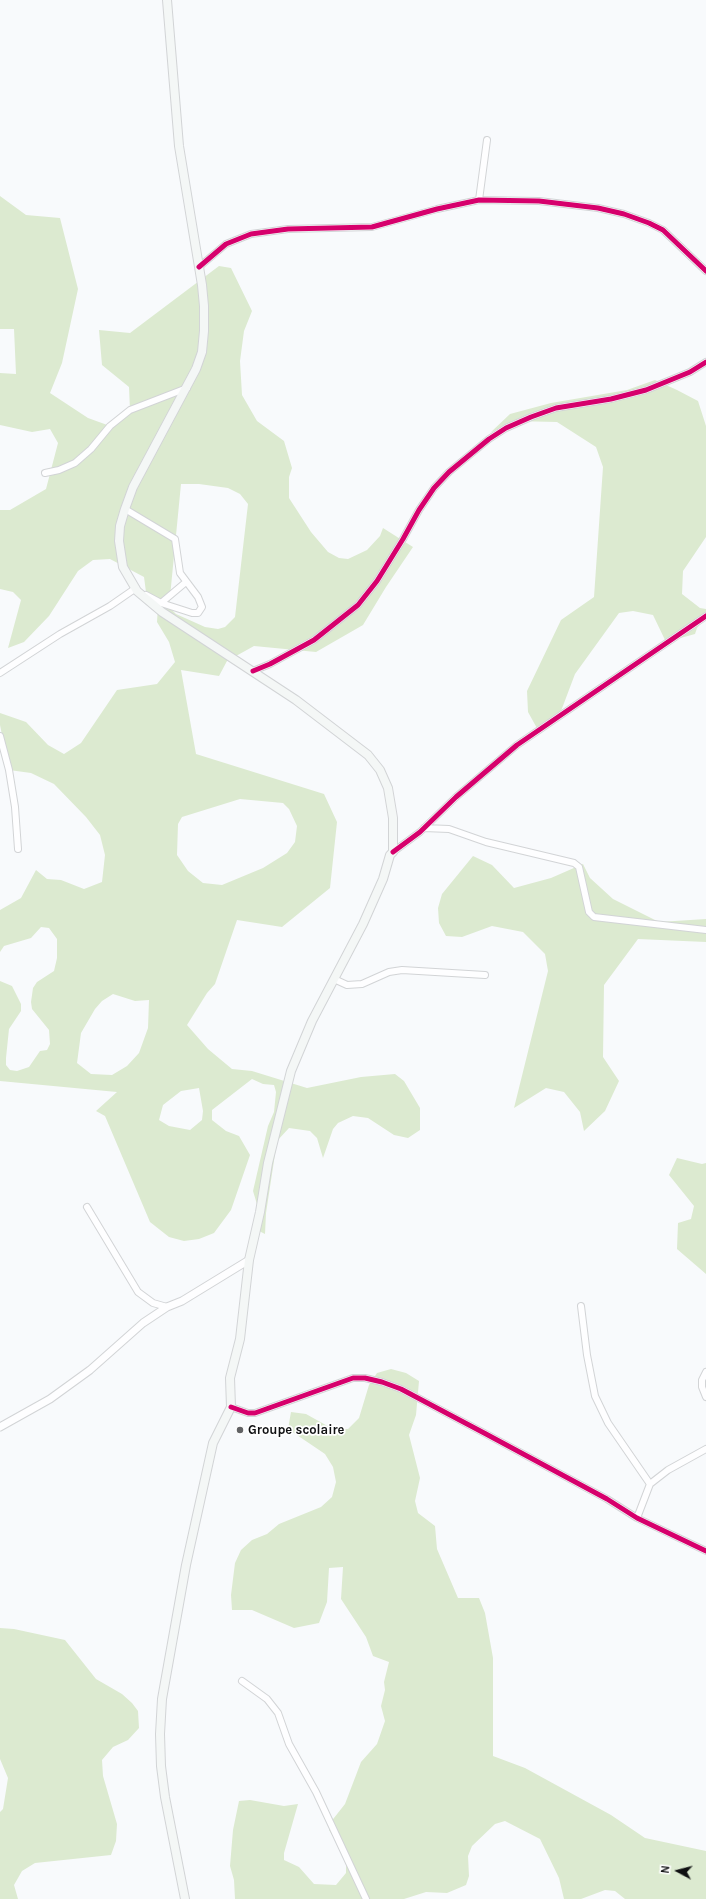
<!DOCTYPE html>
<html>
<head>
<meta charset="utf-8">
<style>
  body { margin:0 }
  #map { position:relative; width:706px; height:1899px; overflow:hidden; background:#f8fafc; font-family:Karla,sans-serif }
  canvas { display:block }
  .north { position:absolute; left:658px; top:1851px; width:40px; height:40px; -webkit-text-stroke:3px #fff; paint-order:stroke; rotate:277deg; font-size:11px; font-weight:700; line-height:16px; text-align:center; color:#0f1012 }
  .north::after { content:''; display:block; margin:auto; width:14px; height:18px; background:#0f1012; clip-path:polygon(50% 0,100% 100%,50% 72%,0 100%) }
</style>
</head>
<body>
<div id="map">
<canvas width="706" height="1899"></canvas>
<div class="north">N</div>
</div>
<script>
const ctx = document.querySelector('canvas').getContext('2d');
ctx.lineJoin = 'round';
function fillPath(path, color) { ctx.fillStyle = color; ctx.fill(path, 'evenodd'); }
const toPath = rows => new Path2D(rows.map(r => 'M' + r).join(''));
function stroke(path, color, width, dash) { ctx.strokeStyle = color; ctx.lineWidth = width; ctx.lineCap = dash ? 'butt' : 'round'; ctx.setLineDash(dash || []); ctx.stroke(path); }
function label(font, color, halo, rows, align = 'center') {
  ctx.font = font + ' Karla,sans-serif'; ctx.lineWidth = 3.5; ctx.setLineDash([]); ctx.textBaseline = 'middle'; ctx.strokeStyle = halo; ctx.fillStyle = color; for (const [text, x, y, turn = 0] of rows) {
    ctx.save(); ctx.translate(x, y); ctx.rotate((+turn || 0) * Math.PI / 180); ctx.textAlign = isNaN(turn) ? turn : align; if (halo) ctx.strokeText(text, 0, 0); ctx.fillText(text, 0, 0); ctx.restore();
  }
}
const green = toPath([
  [0,196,26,215,60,218,78,289,62,363,50,393,88,418,110,426,130,410,129,387,102,365,99,330,130,333,219,266,231,268,252,311,244,331,240,361,242,395,257,421,284,441,292,468,289,477,289,498,311,532,328,552,339,558,348,559,367,550,380,536,383,528,413,547,386,587,363,625,316,652,254,646,227,661,219,676,181,670,196,754,324,794,337,822,330,888,282,927,237,920,215,984,207,993,187,1025,208,1049,232,1069,252,1071,307,1088,361,1077,395,1074,404,1081,420,1108,420,1130,408,1138,394,1135,368,1118,353,1116,338,1123,333,1129,323,1158,317,1138,310,1131,289,1128,277,1141,266,1213,265,1234,259,1231,259,1211,253,1191,268,1126,274,1112,276,1092,274,1085,263,1084,252,1079,212,1110,212,1120,226,1131,239,1136,250,1155,231,1210,214,1233,199,1239,184,1241,169,1237,150,1222,105,1116,96,1111,117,1092,0,1081,0,981,12,986,21,1004,21,1011,9,1029,6,1058,6,1065,10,1070,17,1071,29,1067,40,1051,47,1050,50,1044,49,1030,32,1009,31,1002,33,988,37,982,54,971,57,958,57,939,49,928,41,927,31,938,4,946,0,952,0,910,21,898,36,870,47,879,61,880,84,889,102,882,105,855,100,835,86,817,54,784,31,773,9,770,0,725,0,713,26,722,48,745,64,754,81,743,117,690,157,684,175,662,169,642,157,622,158,606,146,592,144,577,110,559,93,560,78,571,49,616,24,642,8,648,21,600,13,592,0,589,0,510,10,510,46,489,58,443,50,429,32,432,0,425,0,373,16,374,14,329,0,329],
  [181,484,199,484,228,488,240,494,248,504,235,617,225,627,218,629,205,627,176,614,169,607],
  [240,799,283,803,289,809,297,826,295,842,287,853,263,868,222,885,203,883,188,871,177,855,178,824,182,817],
  [113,994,135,1001,149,1000,148,1028,139,1053,127,1066,112,1075,91,1074,77,1063,81,1033,95,1009,102,1001],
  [199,1088,203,1111,202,1120,190,1130,169,1126,159,1120,163,1105,181,1091],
  [655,380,677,390,698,401,706,426,706,537,683,571,682,594,700,608,706,609,706,617,697,628,695,634,666,642,653,615,633,611,619,613,575,674,558,719,538,730,528,712,527,691,561,620,594,597,603,467,596,447,557,422,513,421,490,433,510,414,551,403,627,390],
  [473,856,492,865,514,888,551,878,583,864,590,878,613,899,659,922,706,919,706,942,638,939,604,985,603,1057,619,1081,605,1111,584,1131,580,1112,564,1092,546,1088,514,1108,548,971,545,954,523,932,492,926,462,937,446,936,439,923,438,908,442,894],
  [677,1158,702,1164,706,1163,706,1274,677,1249,678,1223,691,1219,694,1206,669,1175],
  [391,1369,406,1373,419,1381,416,1415,409,1435,420,1478,415,1501,418,1513,435,1526,437,1549,458,1598,479,1598,485,1613,493,1658,493,1756,525,1768,611,1815,645,1838,706,1851,706,1899,625,1899,615,1891,605,1890,581,1899,564,1899,559,1878,540,1839,505,1821,495,1824,472,1846,468,1856,469,1876,466,1885,447,1893,426,1892,404,1899,235,1899,234,1880,230,1866,233,1830,239,1801,250,1800,284,1806,298,1804,284,1853,284,1860,299,1867,314,1884,336,1885,346,1873,346,1865,342,1850,329,1830,330,1823,345,1804,361,1762,377,1744,385,1721,381,1706,385,1690,384,1682,389,1662,373,1656,366,1637,341,1599,343,1567,329,1568,327,1602,319,1623,294,1628,252,1610,232,1610,231,1595,235,1563,241,1550,252,1540,267,1534,279,1524,321,1507,332,1497,336,1482,333,1467,325,1454,288,1429,291,1412,306,1414,333,1429,348,1429,359,1418,369,1385,377,1373],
  [0,1628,14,1629,65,1640,96,1679,122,1694,132,1703,138,1711,139,1728,128,1740,113,1747,102,1760,103,1776,117,1824,116,1841,111,1855,35,1863,22,1871,14,1885,18,1899,0,1899,0,1812,3,1809,8,1778,0,1759]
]);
const minor = toPath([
  [479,200,487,140],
  [199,267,226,244,251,234,288,229,372,227,437,209,479,200,539,201,598,208,624,214,649,223,663,230,706,271],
  [45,473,59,470,75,463,91,449,110,426,130,410,187,388],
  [125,509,175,539,180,573,198,597,202,607,198,613,192,613,161,603,146,595],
  [161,603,186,582],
  [253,671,270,664,314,640,358,605,377,581,403,539,419,510,434,488,449,472,489,439,506,428,531,417,556,408,611,399,646,390,690,372,706,362],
  [0,673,60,634,110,606,136,588],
  [0,736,9,770,15,807,18,849],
  [424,828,449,829,486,842,574,863,579,867,589,912,594,917,706,930],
  [393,852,420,832,456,797,517,745,706,616],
  [334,979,347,985,362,984,389,972,402,970,485,975],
  [87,1207,138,1292,153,1303,167,1307],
  [581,1306,587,1355,595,1396,608,1423,650,1484],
  [706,1372,702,1380,702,1387,706,1397],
  [231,1407,248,1413,255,1413,353,1378,365,1378,382,1382,401,1389,486,1434,607,1499,637,1518,706,1551],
  [637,1518,650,1484,668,1470,706,1449],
  [242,1681,267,1699,278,1713,289,1744,316,1792,366,1899]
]);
const tertiary = toPath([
  [0,1427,50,1399,90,1370,143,1323,167,1307,182,1301,249,1260]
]);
const secondary = toPath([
  [167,0,179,146,202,285,204,306,204,331,202,352,196,369,133,487,125,509,120,526,119,541,123,567,137,591,162,612,296,700,368,755,380,770,388,788,393,818,393,852,390,855,383,879,363,924,312,1021,291,1071,268,1163,260,1212,249,1260,240,1339,230,1378,231,1407,213,1443,186,1565,162,1699,160,1734,161,1766,165,1797,185,1899]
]);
const cycleway = toPath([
  [199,267,226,244,251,234,288,229,372,227,437,209,479,200,539,201,598,208,624,214,649,223,663,230,706,271],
  [253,671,270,664,314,640,358,605,377,581,403,539,419,510,434,488,449,472,489,439,506,428,531,417,556,408,611,399,646,390,690,372,706,362],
  [393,852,420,832,456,797,517,745,706,616],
  [231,1407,248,1413,255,1413,353,1378,365,1378,382,1382,401,1389,486,1434,607,1499,637,1518,706,1551]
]);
const markers = [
  [240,1430,4,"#616264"]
];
const poiNames = [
  ["Groupe scolaire",248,1430]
];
fillPath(green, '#dcead0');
stroke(minor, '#d2d4d6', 8);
stroke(tertiary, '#d2d4d6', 9);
stroke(secondary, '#d2d4d6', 10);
stroke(minor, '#fefeff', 6);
stroke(tertiary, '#fefeff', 7);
stroke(secondary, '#f4f7f6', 8);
stroke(cycleway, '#d6006c', 5);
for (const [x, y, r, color] of markers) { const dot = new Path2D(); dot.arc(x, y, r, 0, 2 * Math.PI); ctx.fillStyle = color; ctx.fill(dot); stroke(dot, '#fff', 1.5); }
label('bold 13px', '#0f1012', '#fff', poiNames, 'left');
</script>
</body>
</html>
